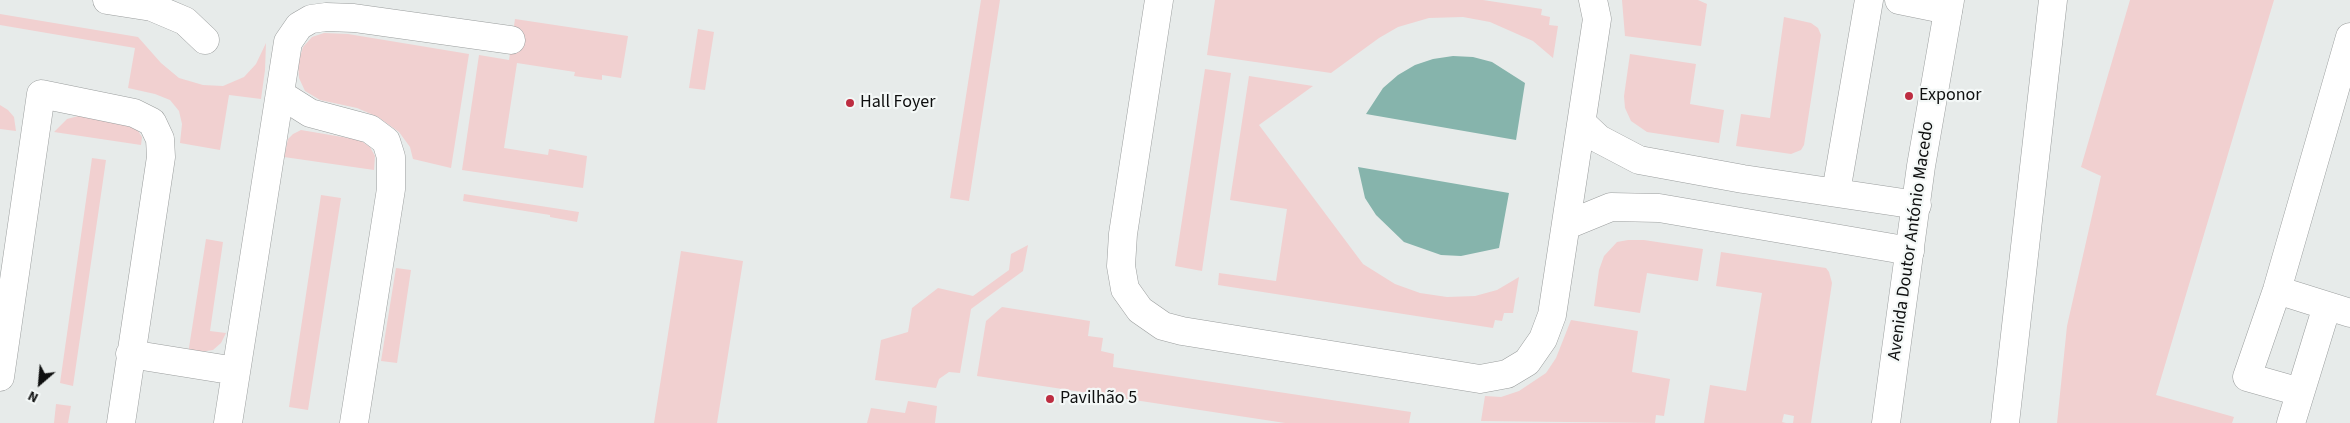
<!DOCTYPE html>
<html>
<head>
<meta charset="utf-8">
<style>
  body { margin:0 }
  #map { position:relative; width:2350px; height:423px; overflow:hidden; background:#e7ebea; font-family:"Source Sans 3",sans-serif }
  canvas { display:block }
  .north { position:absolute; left:15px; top:358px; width:50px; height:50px; -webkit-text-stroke:4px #f4f8f7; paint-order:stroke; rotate:207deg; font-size:14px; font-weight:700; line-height:20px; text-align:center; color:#0e0f0f }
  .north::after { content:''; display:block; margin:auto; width:18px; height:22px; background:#0e0f0f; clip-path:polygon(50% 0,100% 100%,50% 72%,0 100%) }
</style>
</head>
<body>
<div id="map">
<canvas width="2350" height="423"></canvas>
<div class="north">N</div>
</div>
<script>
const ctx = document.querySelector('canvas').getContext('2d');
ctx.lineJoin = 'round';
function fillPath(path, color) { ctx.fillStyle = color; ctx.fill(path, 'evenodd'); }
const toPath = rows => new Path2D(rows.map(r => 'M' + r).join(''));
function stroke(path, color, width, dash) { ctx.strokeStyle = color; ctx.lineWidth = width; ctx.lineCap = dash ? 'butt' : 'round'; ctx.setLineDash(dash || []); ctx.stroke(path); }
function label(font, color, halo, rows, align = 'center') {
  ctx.font = font + ' "Source Sans 3",sans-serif'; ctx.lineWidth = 4.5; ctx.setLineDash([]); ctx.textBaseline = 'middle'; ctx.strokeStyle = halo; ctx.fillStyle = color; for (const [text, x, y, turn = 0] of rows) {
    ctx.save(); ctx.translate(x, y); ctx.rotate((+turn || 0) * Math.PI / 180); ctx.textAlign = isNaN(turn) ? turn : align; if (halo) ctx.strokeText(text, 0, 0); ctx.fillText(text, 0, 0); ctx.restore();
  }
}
const green = toPath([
  [981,0,1000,0,969,201,950,198],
  [1215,0,1483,0,1542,9,1541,15,1550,17,1549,25,1558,26,1553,58,1533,41,1490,22,1463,17,1429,18,1398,27,1379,38,1331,73,1207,55],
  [1622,0,1698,0,1707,4,1701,46,1625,36],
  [2130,0,2274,0,2156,395,2234,417,2232,423,2057,423,2067,326,2101,176,2081,167],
  [0,14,138,37,161,63,179,78,203,85,223,86,244,77,256,64,266,43,265,70,261,99,229,95,220,150,180,143,182,124,179,111,170,100,155,94,128,88,135,48,0,25],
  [1784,17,1811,23,1818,28,1821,35,1804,145,1801,150,1791,154,1736,146,1741,114,1770,118],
  [515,19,628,36,621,78,602,75,602,80,574,76,575,72,517,63,504,148,548,155,549,149,587,156,583,188,462,170,479,55,509,60],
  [698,29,714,32,705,90,689,88],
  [324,33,348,34,469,54,451,168,413,159,410,147,399,132,378,117,357,108,320,100,305,91,299,78,298,63,303,47,312,37],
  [1630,54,1696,64,1690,104,1724,110,1719,143,1647,132,1631,121,1625,108,1624,96],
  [1205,69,1231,73,1202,271,1175,266],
  [1249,76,1313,86,1259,125,1363,264,1395,284,1420,293,1447,297,1475,296,1497,290,1519,277,1513,313,1504,313,1502,321,1495,320,1493,328,1218,285,1219,273,1276,281,1287,209,1230,200],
  [0,105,8,110,14,117,16,131,0,129],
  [82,115,127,122,137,129,142,137,141,145,54,132,67,119],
  [301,130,360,140,370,147,375,156,374,170,284,157,288,139,293,134],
  [92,158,106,160,73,386,60,383],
  [464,194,579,212,577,222,550,217,550,215,463,201],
  [321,195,341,198,308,410,289,407],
  [206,239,223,242,210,331,226,333,221,343,213,350,188,354],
  [1628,240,1644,240,1703,249,1698,281,1647,273,1640,313,1594,306,1599,270,1604,256,1617,242],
  [1028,245,1023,271,971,309,960,373,949,372,939,379,936,388,875,380,881,340,908,332,912,308,938,288,973,296,1009,270,1011,254],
  [681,251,743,261,717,423,654,423],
  [1721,252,1826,268,1829,272,1832,283,1811,423,1793,423,1794,416,1784,414,1782,422,1786,423,1704,423,1710,385,1746,391,1762,293,1716,286],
  [396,268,411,270,397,363,381,361],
  [1002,307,1090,321,1088,336,1103,338,1101,351,1114,354,1113,367,1411,412,1409,423,1285,423,977,376,986,321],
  [1571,320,1638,331,1632,372,1670,379,1664,416,1656,415,1655,423,1481,421,1485,396,1501,397,1519,391,1546,373,1556,358],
  [908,401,937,406,935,423,867,423,871,408,905,413],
  [56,404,71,406,68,423,54,423]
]);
const water = toPath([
  [1453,56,1473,57,1492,62,1525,83,1516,140,1366,114,1383,88,1398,75,1415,65,1433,59],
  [1358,167,1509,193,1499,248,1461,256,1441,255,1404,242,1376,215,1365,198]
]);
const minor = toPath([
  [107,0,152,7,185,21,205,40],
  [1159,0,1123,234,1121,266,1125,289,1140,310,1163,326,1182,331,1480,379,1507,374,1527,362,1543,339,1552,315,1597,19,1593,0],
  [1899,0,1948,10],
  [280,94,310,113,370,129,386,141,391,157,391,189,354,423],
  [1582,123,1599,139,1639,160,1743,179,1917,205],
  [1836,192,1869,0],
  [1567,225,1611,207,1659,208,1910,251],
  [2277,290,2350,313],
  [130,354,236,371],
  [0,377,41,94,134,113,152,122,160,139,161,157,121,423],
  [2300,392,2247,377,2277,290,2350,37],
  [228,423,288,42,299,26,311,19,326,17,354,18,511,40],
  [2005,423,2053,0],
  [2291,423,2327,306]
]);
const major = toPath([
  [1886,423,1921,166,1950,0]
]);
const markers = [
  [1909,96,5,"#bd2d41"],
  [850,103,5,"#bd2d41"],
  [1050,399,5,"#bd2d41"]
];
const poiNames = [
  ["Exponor",1919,96],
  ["Hall Foyer",860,103],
  ["Pavilhão 5",1060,399]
];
const streetNames = [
  ["Avenida Doutor António Macedo",1912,241,-82]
];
fillPath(green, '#f1d0d0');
fillPath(water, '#86b4ac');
stroke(minor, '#9b9e9e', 29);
stroke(major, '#9b9e9e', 29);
stroke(minor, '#fff', 28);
stroke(major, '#fff', 28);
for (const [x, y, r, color] of markers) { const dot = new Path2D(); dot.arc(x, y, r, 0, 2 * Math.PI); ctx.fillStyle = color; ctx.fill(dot); stroke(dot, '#f4f8f7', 2); }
label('18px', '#0e0f0f', '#f4f8f7', poiNames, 'left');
label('18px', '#0e0f0f', '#f4f8f7', streetNames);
</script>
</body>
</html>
